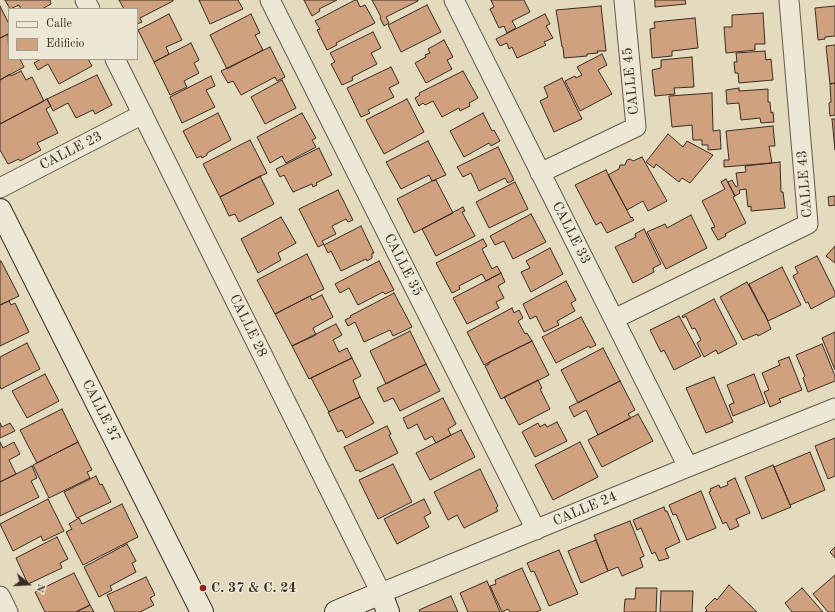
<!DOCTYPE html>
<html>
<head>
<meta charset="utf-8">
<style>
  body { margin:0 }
  #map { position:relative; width:835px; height:612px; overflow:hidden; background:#e4dbbf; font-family:"Old Standard TT",serif }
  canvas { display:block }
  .legend { position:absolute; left:8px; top:8px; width:130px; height:52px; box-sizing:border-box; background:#ede8d5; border:1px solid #a59d8e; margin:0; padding:5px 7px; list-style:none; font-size:12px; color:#392c24 }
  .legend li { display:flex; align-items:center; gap:8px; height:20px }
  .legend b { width:20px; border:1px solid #a59d8e }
  .north { position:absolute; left:8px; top:564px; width:40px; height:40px; -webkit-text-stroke:3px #ede8d5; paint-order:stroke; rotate:108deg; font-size:11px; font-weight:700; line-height:16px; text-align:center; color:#392c24 }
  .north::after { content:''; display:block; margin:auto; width:14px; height:18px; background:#392c24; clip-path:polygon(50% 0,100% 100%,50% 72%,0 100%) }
</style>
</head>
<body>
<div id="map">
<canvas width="835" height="612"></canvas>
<ul class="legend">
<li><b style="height:5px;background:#ede8d5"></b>Calle</li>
<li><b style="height:11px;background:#d0a17e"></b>Edificio</li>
</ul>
<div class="north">N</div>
</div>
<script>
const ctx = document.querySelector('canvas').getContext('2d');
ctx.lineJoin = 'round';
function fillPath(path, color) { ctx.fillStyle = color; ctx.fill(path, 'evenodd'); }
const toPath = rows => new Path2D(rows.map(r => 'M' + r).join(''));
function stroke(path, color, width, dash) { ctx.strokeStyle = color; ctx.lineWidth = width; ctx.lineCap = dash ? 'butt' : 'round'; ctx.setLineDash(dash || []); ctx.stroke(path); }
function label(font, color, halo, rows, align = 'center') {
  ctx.font = font + ' "Old Standard TT",serif'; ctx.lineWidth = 3; ctx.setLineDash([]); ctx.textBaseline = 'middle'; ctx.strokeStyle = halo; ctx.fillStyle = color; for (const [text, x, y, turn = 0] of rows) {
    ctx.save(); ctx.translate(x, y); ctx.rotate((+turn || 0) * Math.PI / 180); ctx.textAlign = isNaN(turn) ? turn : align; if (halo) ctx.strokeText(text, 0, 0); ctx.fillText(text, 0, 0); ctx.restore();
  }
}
const building = toPath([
  [5,0,50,0,51,4,42,9,21,9,19,5,10,9,5,0],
  [119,0,173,0,173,1,140,18,142,22,137,24,137,9,124,9,119,0],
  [199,0,238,0,243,9,210,24,199,0],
  [304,0,337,0,319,9,320,11,312,16,304,0],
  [355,0,357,0,360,7,365,5,375,23,336,43,337,45,327,50,317,30,320,29,315,21,355,0],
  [372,0,418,0,418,1,386,17,389,23,384,26,380,18,381,17,372,0],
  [491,0,524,0,530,12,512,21,516,28,507,33,504,26,499,28,490,9,494,7,491,0],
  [655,0,685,0,686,4,655,7,655,0],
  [427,5,441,32,401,52,388,25,427,5],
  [0,6,9,24,9,34,0,38,0,6],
  [601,6,606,51,597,51,598,53,587,54,587,56,564,58,563,47,562,47,556,10,601,6],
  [835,6,835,36,825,37,825,39,818,40,815,8,835,6],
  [763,13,765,44,755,44,755,50,726,53,724,27,732,27,732,15,763,13],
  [169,14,182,40,166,47,169,54,154,62,138,30,169,14],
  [251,14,260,33,255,35,263,50,227,69,210,35,251,14],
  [545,14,550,24,546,26,553,38,544,42,546,45,517,58,512,47,509,49,507,43,500,46,496,39,545,14],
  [695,18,698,48,672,51,672,56,652,58,650,29,655,28,654,22,695,18],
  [373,32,381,48,371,53,377,64,352,77,353,80,342,85,331,64,335,62,330,53,373,32],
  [8,34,9,59,20,59,24,67,0,80,0,38,8,34],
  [444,40,453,57,447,60,452,69,426,83,415,63,426,57,425,55,430,53,428,49,444,40],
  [191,43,199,60,194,63,199,73,184,81,187,87,170,95,154,62,191,43],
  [835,45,835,83,830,84,826,46,835,45],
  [270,47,285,77,277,81,275,77,241,95,233,81,228,83,221,71,270,47],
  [765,51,766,60,771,59,773,80,739,83,738,73,735,73,734,62,737,62,736,53,765,51],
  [602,54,607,65,598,70,612,94,580,111,565,81,575,76,576,78,582,75,577,67,602,54],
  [692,57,694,87,674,88,675,94,655,96,652,70,661,68,661,60,692,57],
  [41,59,88,59,92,66,59,84,48,64,38,70,34,63,41,59],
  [391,67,399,83,389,88,394,97,368,110,370,113,361,117,347,88,391,67],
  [21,71,26,80,32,77,44,101,0,124,0,80,10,74,11,76,21,71],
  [463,71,478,98,469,103,470,106,460,111,459,108,442,117,433,101,425,105,423,103,419,106,415,98,420,95,419,93,463,71],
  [97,75,112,105,95,114,93,110,76,118,68,103,53,111,47,99,97,75],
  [211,76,215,86,206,90,215,107,182,123,170,97,211,76],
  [562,78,582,119,554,132,540,101,548,97,544,87,562,78],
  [282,80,296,108,265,124,251,97,282,80],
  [835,83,835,115,830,116,829,103,831,102,830,84,835,83],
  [739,88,739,91,768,89,768,102,770,102,771,113,773,112,774,122,761,123,760,118,741,120,739,103,727,104,726,90,739,88],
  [712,93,713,131,720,130,721,149,708,150,708,145,702,145,702,140,693,140,692,125,672,127,669,96,712,93],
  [47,99,51,106,46,109,58,133,37,143,41,150,20,161,19,159,8,164,0,150,0,124,47,99],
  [407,99,424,132,384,154,366,120,407,99],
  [218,113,231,140,207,153,207,155,202,158,201,156,197,158,183,131,218,113],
  [302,113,316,138,312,140,316,147,286,163,282,156,270,163,257,137,302,113],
  [483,113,492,131,494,130,500,141,491,146,489,143,464,157,450,131,483,113],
  [832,119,835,119,835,150,832,119],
  [773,126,775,146,769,146,772,163,724,167,724,160,729,160,726,131,773,126],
  [668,134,683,147,687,141,713,155,690,183,682,178,679,182,656,164,654,168,646,162,668,134],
  [250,140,267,173,220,197,203,164,250,140],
  [428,141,446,175,432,181,429,175,401,189,386,162,428,141],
  [498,147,514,180,508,183,505,178,479,191,471,173,463,177,457,167,498,147],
  [319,148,332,175,316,183,317,185,313,187,312,184,293,192,284,175,280,177,276,169,319,148],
  [642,157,667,201,648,211,643,201,627,210,608,175,619,169,620,165,625,165,627,160,630,159,633,161,642,157],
  [780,162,781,192,783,192,785,208,751,211,751,206,748,207,746,189,739,190,740,193,735,196,728,182,732,180,736,187,738,186,736,173,746,172,745,166,780,162],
  [606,170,631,218,632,217,634,220,607,233,601,222,596,225,575,185,606,170],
  [260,176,274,204,239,222,235,214,229,216,220,197,260,176],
  [726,179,735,196,733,197,746,223,725,234,726,236,718,240,711,228,715,227,702,201,725,189,721,182,726,179],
  [436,180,453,213,414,233,397,199,432,181,436,180],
  [515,182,528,209,489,228,476,202,515,182],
  [338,190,353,220,348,222,346,219,332,226,336,234,322,241,324,244,318,247,299,209,338,190],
  [835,196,835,205,829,206,828,197,835,196],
  [463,207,465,211,462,212,475,236,436,256,422,229,463,207],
  [531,214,546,242,513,259,504,241,495,245,490,236,531,214],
  [691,215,707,248,666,269,647,232,665,224,667,228,691,215],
  [281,217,296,243,278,253,281,260,258,273,241,239,281,217],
  [361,226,374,253,372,253,372,258,367,261,366,259,341,271,331,251,328,253,324,245,361,226],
  [644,229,661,264,653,268,654,272,633,283,615,247,636,237,635,234,644,229],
  [483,239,487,246,482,249,492,269,497,266,501,273,486,281,482,274,459,286,460,289,452,293,436,263,483,239],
  [835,246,835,263,826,256,835,246],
  [550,248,563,274,531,292,521,272,530,268,526,261,550,248],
  [307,254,324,289,275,314,257,280,307,254],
  [817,256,835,292,835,296,811,309,808,302,806,303,793,276,798,273,795,267,817,256],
  [0,261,1,261,19,296,0,305,0,261],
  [379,261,394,290,385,294,383,292,358,305,349,288,340,293,335,284,379,261],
  [782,267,801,305,768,321,749,284,782,267],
  [501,273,505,282,498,286,504,298,496,302,499,308,467,324,453,298,501,273],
  [566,281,576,300,571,303,575,311,557,321,559,325,544,332,536,316,530,319,523,304,566,281],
  [747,282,763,312,764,312,771,329,758,336,757,334,743,340,720,297,747,282],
  [394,293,412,327,393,336,390,330,364,342,355,322,348,326,345,320,351,317,350,316,394,293],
  [322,295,333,317,313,328,316,335,292,346,275,314,310,296,312,300,322,295],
  [714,299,737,344,718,354,716,350,704,357,697,343,701,340,695,328,692,329,686,316,683,318,682,316,714,299],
  [9,301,11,305,15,303,29,332,0,346,0,305,9,301],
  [512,308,514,313,519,310,523,318,518,321,525,334,527,333,532,341,484,365,467,332,512,308],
  [679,316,701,356,674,370,664,350,661,352,650,330,679,316],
  [581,317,596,345,590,348,589,346,556,363,542,337,581,317],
  [336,324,342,335,333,340,339,352,347,348,352,358,309,379,292,346,336,324],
  [410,331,426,364,386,384,370,351,410,331],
  [835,332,835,370,822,338,835,332],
  [532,341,549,375,501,399,485,366,489,364,489,362,532,341],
  [27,343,40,369,1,389,0,386,0,357,27,343],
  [822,344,835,376,835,381,808,392,803,378,805,376,796,355,822,344],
  [603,348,620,381,578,403,561,370,603,348],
  [789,357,802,390,779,399,781,402,770,407,764,392,769,390,762,373,780,365,778,361,789,357],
  [352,358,361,376,353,380,360,397,329,412,311,378,352,358],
  [426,364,440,391,400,411,393,398,384,402,377,388,426,364],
  [45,374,59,401,27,418,12,391,45,374],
  [754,374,765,403,733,416,729,405,734,403,727,385,754,374],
  [714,377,733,422,706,433,686,388,714,377],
  [538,380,542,388,540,389,550,409,519,425,504,397,538,380],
  [620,381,635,410,628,414,631,418,598,435,586,410,574,417,569,407,620,381],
  [360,397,374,423,346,438,342,430,338,432,328,412,360,397],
  [443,398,456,424,448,429,451,435,436,443,432,436,425,440,417,424,408,429,403,418,443,398],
  [62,409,78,442,37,463,20,430,62,409],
  [638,414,653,441,602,467,588,440,638,414],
  [557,422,567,441,535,457,522,432,538,423,540,427,545,424,547,427,557,422],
  [0,423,2,427,10,423,15,431,0,438,0,423],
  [387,426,391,434,389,435,398,453,360,472,359,470,356,471,344,447,387,426],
  [461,430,475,457,430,480,416,453,461,430],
  [835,438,835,476,828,479,815,446,835,438],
  [0,442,3,448,14,442,20,454,9,460,16,474,0,482,0,442],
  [78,442,92,470,87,472,90,478,49,498,33,465,78,442],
  [580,442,598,477,553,500,535,465,580,442],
  [810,452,825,490,790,505,774,467,810,452],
  [393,464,412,502,378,519,359,480,393,464],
  [773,465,791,507,762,519,745,477,773,465],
  [32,466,37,478,31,481,39,497,0,516,0,482,32,466],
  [480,469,498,506,496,508,498,511,464,528,457,515,448,520,434,492,480,469],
  [96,476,100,485,102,484,111,502,77,518,64,492,96,476],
  [735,478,750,513,736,519,739,526,730,530,726,522,723,524,709,492,711,491,710,489,719,485,720,488,728,485,727,482,735,478],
  [701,491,716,528,687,540,676,514,673,515,669,505,701,491],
  [48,499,64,531,43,541,41,536,13,551,0,524,48,499],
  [424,499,431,513,424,517,429,527,397,544,384,519,424,499],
  [122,504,138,537,83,565,66,532,72,529,69,524,79,518,82,524,122,504],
  [664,507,665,511,667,511,680,542,665,549,669,558,659,561,655,552,652,554,641,528,637,530,633,520,664,507],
  [630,521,644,556,640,558,643,567,622,576,618,567,608,571,594,535,630,521],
  [57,537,68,559,60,563,62,568,28,584,16,558,57,537],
  [596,540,608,571,581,583,568,551,596,540],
  [127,544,136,561,132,563,136,572,110,586,112,590,99,597,84,567,127,544],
  [835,547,835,558,830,552,835,547],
  [559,550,578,594,549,606,534,571,531,572,527,563,559,550],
  [522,568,541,610,536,612,510,612,508,609,502,612,490,586,496,584,495,580,522,568],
  [74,573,90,605,76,612,45,612,35,592,74,573],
  [835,575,835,612,828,612,813,594,835,575],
  [146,577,155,595,150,598,154,605,140,612,115,612,107,595,146,577],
  [487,581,500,612,468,612,460,593,487,581],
  [729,585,757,612,705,612,707,610,705,608,715,598,717,600,729,585],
  [636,588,657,588,656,612,624,612,625,599,635,599,636,588],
  [802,588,823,612,792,612,785,603,802,588],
  [661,591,693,591,692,612,660,612,661,591],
  [451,596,458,612,420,612,419,610,451,596],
  [90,605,94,612,76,612,90,605]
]);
const street = toPath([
  [85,0,90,9],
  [270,0,536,530],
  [454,0,688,467],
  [115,59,381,593,688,467,835,408],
  [540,173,636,127,624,0],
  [0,188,143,114],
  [614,319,808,224,789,0],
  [0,596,8,612]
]);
const secondary = toPath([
  [0,210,202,612],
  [336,612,381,593,388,612]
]);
const markers = [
  [203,588,4,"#8f2418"]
];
const streetNames = [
  ["CALLE 45",631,81,-96],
  ["CALLE 23",71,151,-27],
  ["CALLE 43",805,184,-95],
  ["CALLE 33",571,233,63],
  ["CALLE 35",403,265,63],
  ["CALLE 28",248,326,64],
  ["CALLE 37",101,411,63],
  ["CALLE 24",585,509,-23]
];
const poiNames = [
  ["C. 37 & C. 24",211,588]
];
fillPath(building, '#d0a17e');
stroke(building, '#392c24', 1);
stroke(street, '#64584b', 21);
stroke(secondary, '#392c24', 24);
stroke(street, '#ede8d5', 19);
stroke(secondary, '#ede8d5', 22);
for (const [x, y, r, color] of markers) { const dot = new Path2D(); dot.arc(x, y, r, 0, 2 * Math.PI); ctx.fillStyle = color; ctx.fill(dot); stroke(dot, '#ede8d5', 1.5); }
label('14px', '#392c24', '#ede8d5', streetNames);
label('bold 14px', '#392c24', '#ede8d5', poiNames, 'left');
</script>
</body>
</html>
